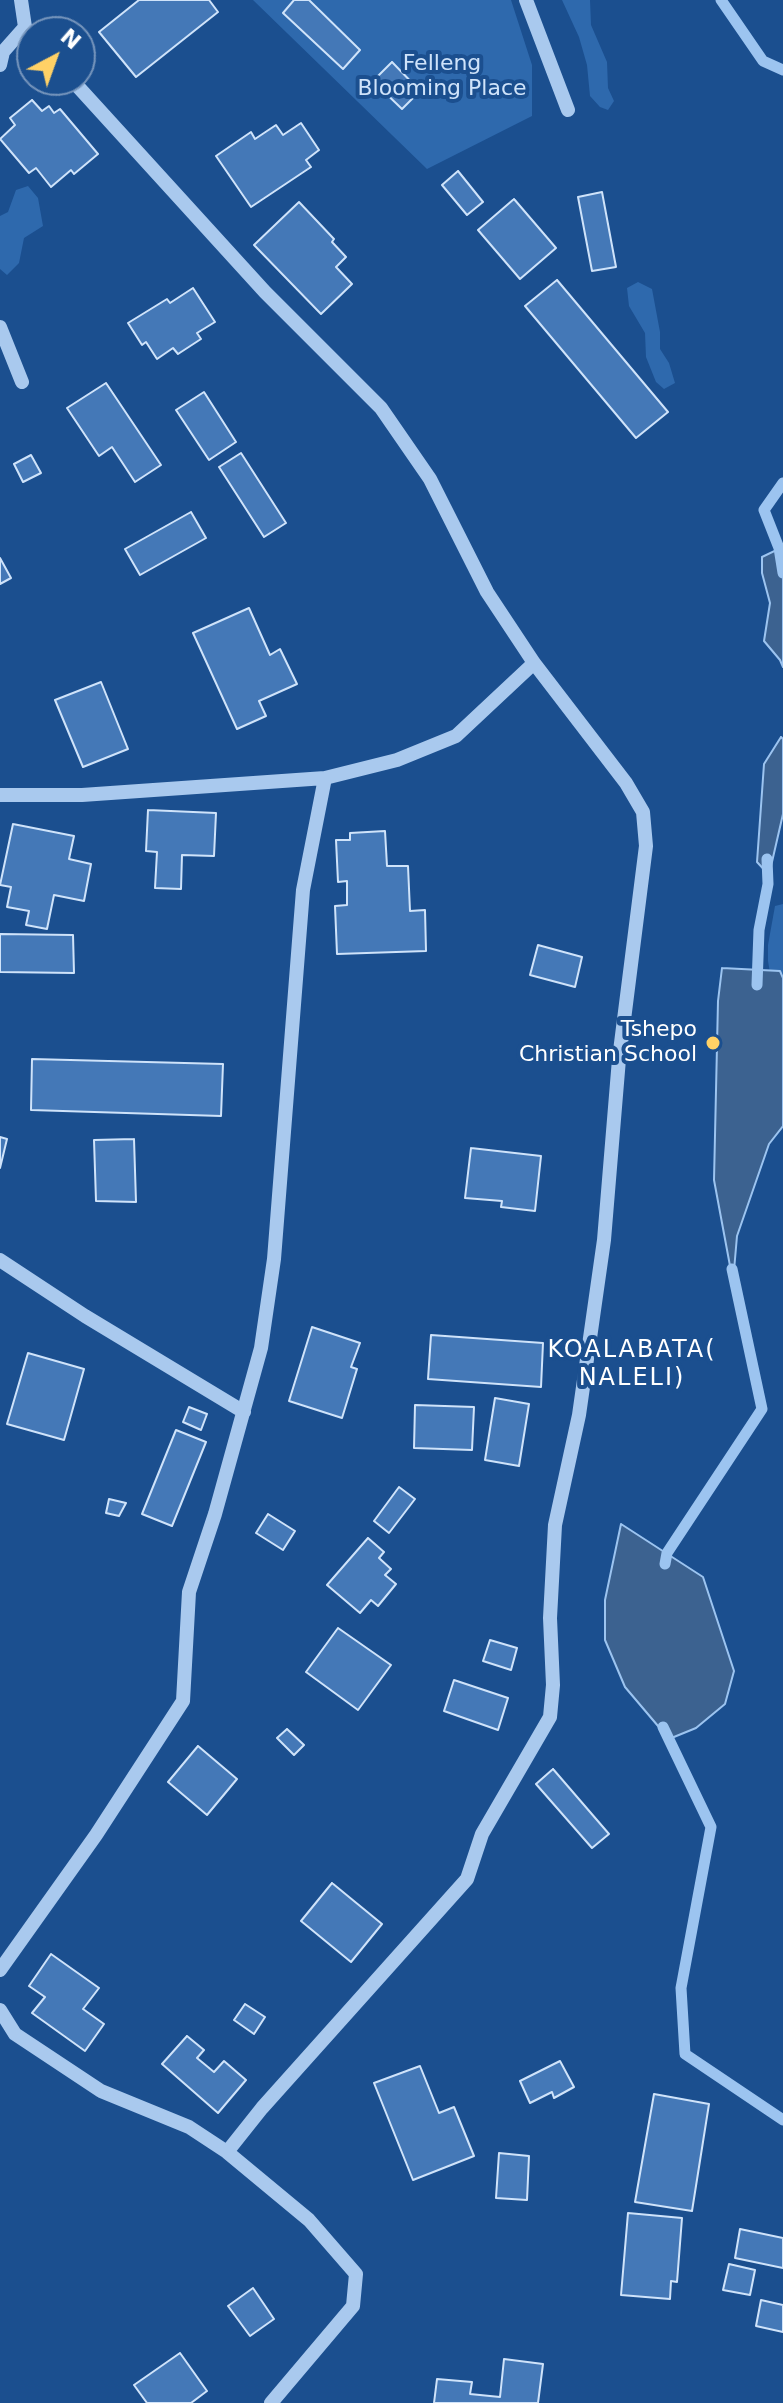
<!DOCTYPE html>
<html>
<head>
<meta charset="utf-8">
<style>
  body { margin:0 }
  #map { position:relative; width:783px; height:2403px; overflow:hidden; background:#1b4f8f; font-family:"DejaVu Sans",sans-serif }
  canvas { display:block }
  .north { position:absolute; left:16px; top:16px; width:80px; height:80px; box-sizing:border-box; background:#1b4f8f; border:2px solid #7695bc; border-radius:50%; rotate:41deg; font-size:22px; font-weight:700; line-height:32px; text-align:center; color:#fff }
  .north::after { content:''; display:block; margin:auto; width:28px; height:36px; background:#ffd166; clip-path:polygon(50% 0,100% 100%,50% 72%,0 100%) }
</style>
</head>
<body>
<div id="map">
<canvas width="783" height="2403"></canvas>
<div class="north">N</div>
</div>
<script>
const ctx = document.querySelector('canvas').getContext('2d');
ctx.lineJoin = 'round';
function fillPath(path, color) { ctx.fillStyle = color; ctx.fill(path, 'evenodd'); }
const toPath = rows => new Path2D(rows.map(r => 'M' + r).join(''));
function stroke(path, color, width, dash) { ctx.strokeStyle = color; ctx.lineWidth = width; ctx.lineCap = dash ? 'butt' : 'round'; ctx.setLineDash(dash || []); ctx.stroke(path); }
function label(font, color, halo, rows, align = 'center') {
  ctx.font = font + ' "DejaVu Sans",sans-serif'; ctx.lineWidth = 8; ctx.setLineDash([]); ctx.textBaseline = 'middle'; ctx.strokeStyle = halo; ctx.fillStyle = color; for (const [text, x, y, turn = 0] of rows) {
    ctx.save(); ctx.translate(x, y); ctx.rotate((+turn || 0) * Math.PI / 180); ctx.textAlign = isNaN(turn) ? turn : align; if (halo) ctx.strokeText(text, 0, 0); ctx.fillText(text, 0, 0); ctx.restore();
  }
}
const green = toPath([
  [253,0,511,0,532,65,532,116,427,169],
  [562,0,590,0,591,25,607,62,608,88,614,101,608,110,600,107,590,96,587,65,579,37],
  [28,186,38,198,43,226,24,238,19,263,7,275,0,269,0,216,8,212,16,190],
  [638,282,652,289,660,332,660,349,669,363,675,383,664,389,656,382,646,357,645,333,629,306,627,288],
  [783,904,783,1051,768,961,768,945,775,906]
]);
const water = toPath([
  [783,547,783,667,780,660,764,641,770,603,762,573,762,557,783,547],
  [781,737,783,739,783,814,769,875,757,862,764,764,781,737],
  [722,968,780,971,783,978,783,1126,769,1144,737,1236,733,1282,714,1180,718,1001,722,968],
  [621,1524,703,1577,734,1671,725,1704,696,1728,669,1739,625,1687,605,1640,605,1600,621,1524]
]);
const stream = toPath([
  [721,0,763,61,783,70],
  [783,483,764,510,779,548,783,573],
  [757,985,759,930,768,884,767,859],
  [665,1564,667,1553,762,1409,732,1269],
  [663,1727,711,1827,681,1988,685,2054,783,2120]
]);
const building = toPath([
  [139,0,209,0,218,12,136,77,99,32,139,0],
  [294,0,309,0,360,50,343,69,283,13,294,0],
  [392,62,420,91,402,109,373,81,392,62],
  [32,100,42,111,49,106,54,113,60,109,98,154,74,174,71,170,51,187,36,168,29,173,0,139,15,125,10,118,32,100],
  [301,123,319,150,306,160,311,167,251,207,216,156,251,132,255,139,276,125,283,135,301,123],
  [458,171,483,202,467,215,442,185,458,171],
  [602,192,616,267,592,271,578,197,602,192],
  [514,199,556,248,520,279,478,230,514,199],
  [299,202,334,239,332,242,346,257,336,267,352,284,321,314,254,245,299,202],
  [557,280,668,412,636,438,525,306,557,280],
  [193,288,215,322,197,333,201,339,178,354,173,348,157,359,146,342,142,345,128,323,167,299,170,303,193,288],
  [106,383,161,465,135,482,112,447,99,456,67,408,106,383],
  [204,392,236,442,209,460,176,410,204,392],
  [241,453,286,523,264,537,219,467,241,453],
  [31,455,41,473,23,482,14,464,31,455],
  [191,512,206,538,140,575,125,549,191,512],
  [0,558,11,578,0,584,0,558],
  [249,608,270,655,280,649,297,684,259,701,266,716,237,729,193,633,249,608],
  [101,682,128,749,83,767,55,700,101,682],
  [148,810,216,813,214,856,182,855,181,889,155,888,157,852,146,851,148,810],
  [13,824,74,836,69,859,91,864,84,901,54,895,47,929,26,925,29,911,7,907,11,887,0,885,13,824],
  [385,831,387,866,408,866,410,911,425,910,426,951,337,954,335,906,347,905,347,881,338,882,336,840,350,840,350,833,385,831],
  [0,934,73,935,74,973,0,972,0,934],
  [538,945,582,957,575,987,530,975,538,945],
  [32,1059,223,1064,221,1116,31,1110,32,1059],
  [0,1137,7,1139,0,1168,0,1137],
  [134,1139,136,1202,96,1201,94,1140,134,1139],
  [471,1148,541,1156,535,1211,501,1207,502,1201,465,1198,471,1148],
  [312,1327,360,1343,351,1367,357,1369,342,1418,289,1401,312,1327],
  [431,1335,543,1343,541,1387,428,1379,431,1335],
  [28,1353,84,1369,64,1440,7,1424,28,1353],
  [495,1398,529,1404,519,1466,485,1460,495,1398],
  [415,1405,474,1407,472,1450,414,1448,415,1405],
  [189,1407,207,1414,201,1430,183,1422,189,1407],
  [176,1430,206,1442,172,1526,142,1514,176,1430],
  [399,1487,415,1499,389,1533,374,1521,399,1487],
  [109,1499,126,1503,119,1516,106,1513,109,1499],
  [268,1514,295,1531,283,1550,256,1533,268,1514],
  [368,1538,384,1552,379,1558,391,1569,385,1575,396,1584,378,1606,371,1600,360,1613,327,1585,368,1538],
  [338,1628,391,1665,358,1710,306,1672,338,1628],
  [490,1640,517,1648,511,1670,483,1661,490,1640],
  [454,1680,508,1698,498,1730,444,1711,454,1680],
  [287,1729,304,1745,294,1755,277,1738,287,1729],
  [198,1746,237,1779,207,1815,168,1782,198,1746],
  [553,1769,609,1834,592,1848,536,1784,553,1769],
  [332,1883,382,1924,351,1962,301,1921,332,1883],
  [51,1954,99,1988,83,2009,104,2024,85,2051,32,2013,45,1997,29,1986,51,1954],
  [245,2004,265,2017,254,2034,234,2020,245,2004],
  [187,2036,204,2050,197,2058,214,2072,224,2061,246,2080,218,2113,162,2064,187,2036],
  [560,2061,574,2087,554,2098,552,2092,530,2103,520,2081,560,2061],
  [420,2066,439,2113,454,2107,474,2156,413,2180,374,2083,420,2066],
  [654,2094,709,2104,692,2211,635,2202,654,2094],
  [499,2153,529,2156,527,2200,496,2198,499,2153],
  [628,2213,682,2218,677,2282,671,2281,670,2299,621,2295,628,2213],
  [740,2229,783,2238,783,2268,735,2258,740,2229],
  [729,2264,755,2270,750,2295,723,2290,729,2264],
  [253,2288,274,2319,250,2336,228,2306,253,2288],
  [761,2300,783,2305,783,2332,756,2326,761,2300],
  [180,2353,207,2391,191,2403,147,2403,134,2385,180,2353],
  [504,2359,543,2364,538,2403,434,2403,437,2379,472,2382,470,2394,500,2397,504,2359]
]);
const minor = toPath([
  [21,0,25,27,32,35],
  [526,0,568,110],
  [0,65,3,52,25,27],
  [72,80,265,292,381,408,430,479,487,592,534,663,626,783,643,812,646,846,619,1059,604,1240,579,1415,555,1525,550,1618,553,1685,550,1717,482,1834,467,1879,262,2108,227,2152],
  [0,327,22,382],
  [0,795,82,795,325,778,397,760,456,736,534,663],
  [0,1260,85,1316,244,1412],
  [0,1970,96,1835,183,1701,189,1592,215,1514,261,1348,274,1259,303,890,325,778],
  [0,2010,15,2034,101,2091,189,2127,227,2152,309,2220,356,2274,353,2306,271,2403]
]);
const markers = [
  [713,1043,8,"#ffd166"]
];
const parkNames = [
  ["Felleng",442,64],
  ["Blooming Place",442,89]
];
const poiNames = [
  ["Tshepo",697,1030],
  ["Christian School",697,1055]
];
const neighbourhoodNames = [
  ["KOALABATA(",632,1351],
  ["NALELI)",632,1379]
];
fillPath(green, '#2e69ad');
fillPath(water, '#3c6290');
stroke(water, '#9cc4f0', 2);
stroke(stream, '#9cc4f0', 11);
fillPath(building, '#4478b7');
stroke(building, '#cfe3fa', 2);
stroke(minor, '#a9c9ee', 14);
for (const [x, y, r, color] of markers) { const dot = new Path2D(); dot.arc(x, y, r, 0, 2 * Math.PI); ctx.fillStyle = color; ctx.fill(dot); stroke(dot, '#1b4f8f', 3); }
label('22px', '#cfe3fa', '#1b4f8f', parkNames);
label('22px', '#fff', '#1b4f8f', poiNames, 'right');
ctx.letterSpacing = '2px';
label('24px', '#fff', '#1b4f8f', neighbourhoodNames);
ctx.letterSpacing = '0px';
</script>
</body>
</html>
